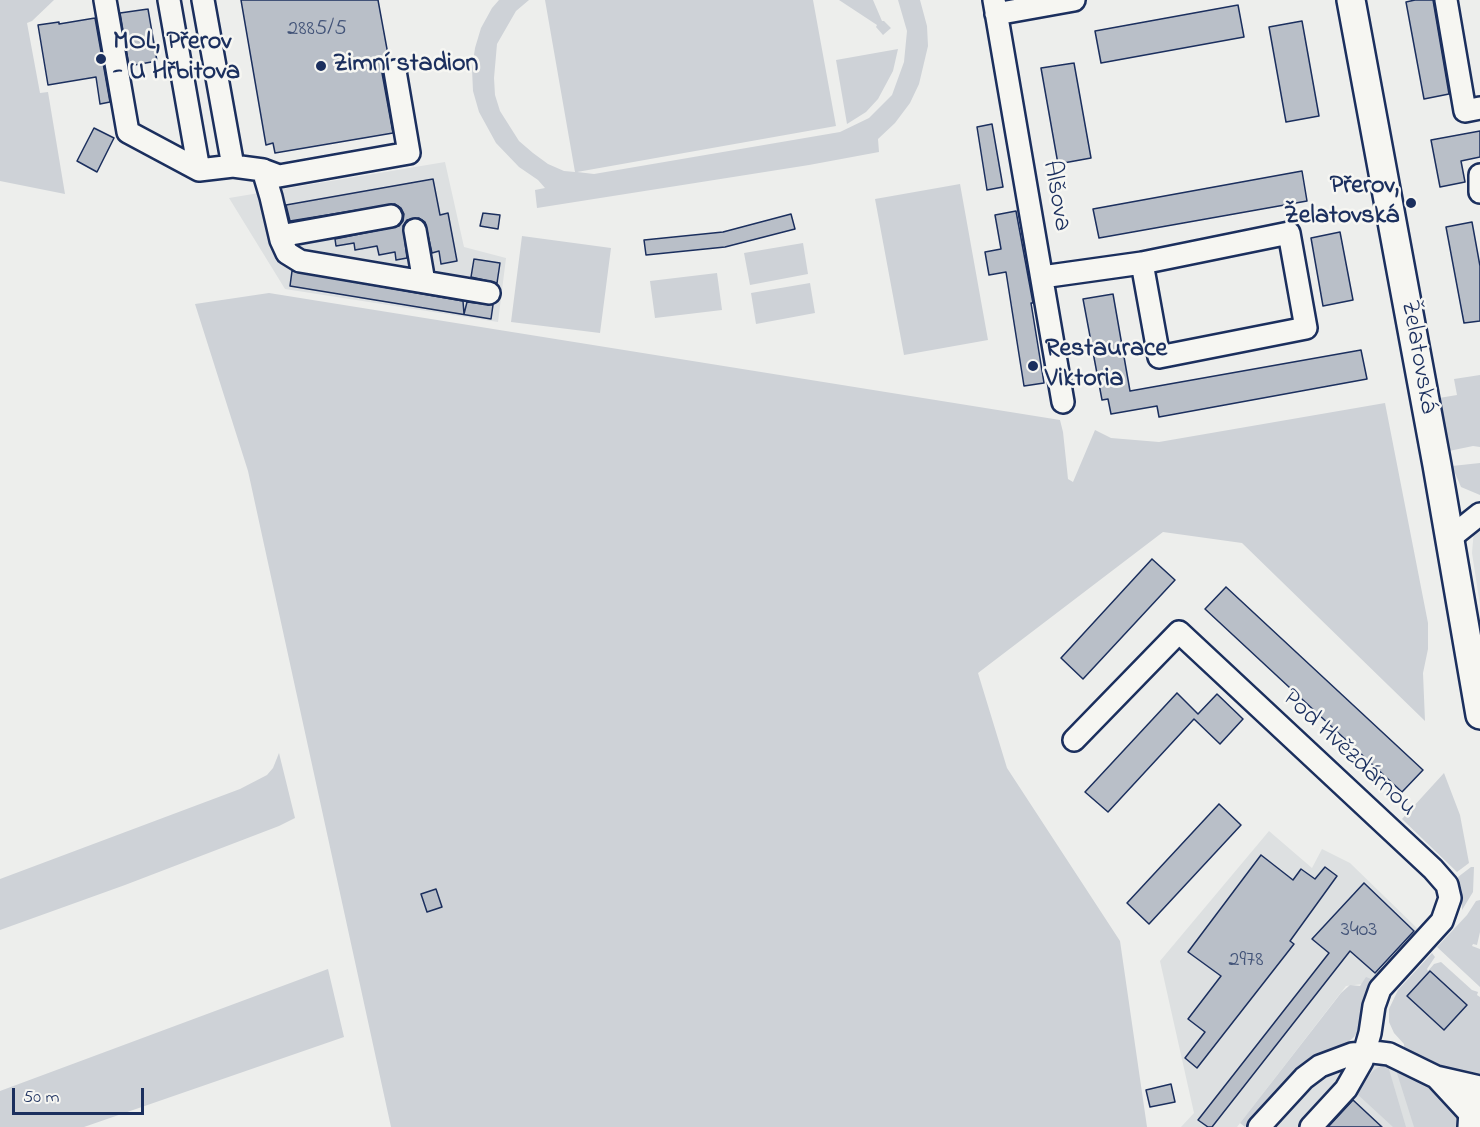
<!DOCTYPE html>
<html>
<head>
<meta charset="utf-8">
<style>
  body { margin:0 }
  #map { position:relative; width:1480px; height:1127px; overflow:hidden; background:#edeeec; font-family:"Indie Flower",sans-serif }
  canvas { display:block }
  .scale { position:absolute; left:12px; top:1088px; width:132px; height:27px; box-sizing:border-box; border:3px solid #1b2f5e; border-top:0; padding-left:8px; font-size:18px; line-height:21px; white-space:nowrap; color:#1b2f5e; -webkit-text-stroke:4px #f6f6f2; paint-order:stroke }
</style>
</head>
<body>
<div id="map">
<canvas width="1480" height="1127"></canvas>
<div class="scale">50 m</div>
</div>
<script>
const ctx = document.querySelector('canvas').getContext('2d');
ctx.lineJoin = 'round';
function fillPath(path, color) { ctx.fillStyle = color; ctx.fill(path, 'evenodd'); }
const toPath = rows => new Path2D(rows.map(r => 'M' + r).join(''));
function stroke(path, color, width, dash) { ctx.strokeStyle = color; ctx.lineWidth = width; ctx.lineCap = dash ? 'butt' : 'round'; ctx.setLineDash(dash || []); ctx.stroke(path); }
function label(font, color, halo, rows, align = 'center') {
  ctx.font = font + ' "Indie Flower",sans-serif'; ctx.lineWidth = 5; ctx.setLineDash([]); ctx.textBaseline = 'middle'; ctx.strokeStyle = halo; ctx.fillStyle = color; for (const [text, x, y, turn = 0] of rows) {
    ctx.save(); ctx.translate(x, y); ctx.rotate((+turn || 0) * Math.PI / 180); ctx.textAlign = isNaN(turn) ? turn : align; if (halo) ctx.strokeText(text, 0, 0); ctx.fillText(text, 0, 0); ctx.restore();
  }
}
const built = toPath([
  [445,162,464,247,506,258,498,322,285,289,229,198],
  [1480,524,1480,605,1472,553,1474,529],
  [1269,831,1312,868,1322,849,1350,863,1420,931,1371,983,1346,986,1237,1127,1181,1127,1194,1113,1160,961],
  [1352,1063,1384,1063,1428,1086,1463,1127,1272,1127,1315,1078]
]);
const green = toPath([
  [0,0,54,0,32,21,27,23,40,93,48,92,65,194,0,181],
  [499,0,529,0,516,11,497,44,494,78,495,95,500,111,519,141,533,153,548,164,564,171,575,172,545,0,813,0,836,126,577,172,594,174,840,132,869,118,892,95,904,62,907,31,898,0,920,0,927,26,928,46,919,84,910,103,895,123,878,139,879,152,809,165,537,208,535,190,545,188,538,180,519,167,496,143,479,112,473,91,472,69,475,48,481,28,492,8],
  [839,0,873,0,882,21,884,21,891,28,883,35,876,27,877,25],
  [898,49,893,71,878,99,866,112,847,124,836,60],
  [960,184,988,340,904,355,875,199],
  [522,236,611,248,600,333,511,322],
  [803,243,808,274,750,285,744,253],
  [717,273,722,310,655,318,650,281],
  [810,283,815,313,756,324,751,293],
  [269,293,1060,420,1063,432,1068,479,1073,482,1095,430,1111,438,1159,442,1385,403,1428,623,1428,649,1423,673,1425,721,1242,543,1163,532,978,673,1007,768,1120,941,1147,1127,391,1127,248,471,195,304],
  [1480,375,1480,447,1473,446,1449,451,1439,398,1457,395,1454,379],
  [1480,463,1480,495,1461,487,1452,466],
  [279,753,295,818,279,826,125,885,0,930,0,879,240,789,267,775,273,768],
  [1444,773,1460,815,1469,863,1457,872,1402,819],
  [1471,867,1474,867,1473,892,1462,910,1462,891,1458,877],
  [1480,900,1480,932,1477,945,1473,944,1472,946,1480,949,1480,987,1437,947,1467,915,1476,901],
  [1432,953,1435,957,1427,969,1428,971,1434,964,1441,962,1472,990,1478,992,1477,995,1480,997,1480,1076,1442,1068,1404,1050,1404,1044,1394,1033,1389,1022,1389,1009,1398,990],
  [1430,971,1467,1005,1444,1029,1407,996],
  [328,969,344,1037,84,1127,0,1127,0,1091],
  [1366,977,1376,981,1364,1000,1359,1030,1354,1037,1345,1045,1307,1062,1245,1127,1240,1123,1341,993,1350,985,1360,986],
  [1382,1065,1388,1066,1406,1127,1393,1127,1355,1092,1374,1070],
  [1398,1068,1419,1079,1441,1095,1458,1114,1463,1127,1414,1127,1396,1070]
]);
const building = toPath([
  [241,0,378,0,389,60,383,66,382,73,393,133,275,153,273,143,266,145,241,0],
  [1415,0,1433,0,1449,94,1424,99,1406,2,1415,0],
  [1238,5,1244,37,1101,63,1095,31,1238,5],
  [148,9,157,61,129,66,120,13,148,9],
  [95,18,110,102,100,104,96,77,48,85,38,25,59,22,59,24,95,18],
  [1302,21,1319,116,1286,122,1269,27,1302,21],
  [1074,63,1091,158,1058,164,1041,68,1074,63],
  [992,124,1003,187,987,190,977,127,992,124],
  [94,128,114,138,97,172,77,161,94,128],
  [1480,131,1480,157,1461,161,1465,182,1440,187,1431,140,1480,131],
  [1302,171,1307,201,1099,238,1093,209,1302,171],
  [433,179,440,215,448,213,457,261,441,264,439,251,432,253,425,222,419,218,407,220,403,226,407,258,396,260,395,252,379,255,377,246,355,250,354,243,336,246,335,239,399,226,403,221,404,214,401,208,395,204,290,221,286,205,433,179],
  [1016,211,1033,303,1031,303,1044,383,1024,386,1006,272,989,275,985,252,1001,249,995,215,1016,211],
  [483,213,500,215,498,229,480,226,483,213],
  [791,214,795,229,725,247,646,255,644,240,723,232,791,214],
  [1472,222,1480,266,1480,321,1464,323,1446,227,1472,222],
  [1340,232,1353,300,1323,306,1311,238,1340,232],
  [474,259,500,263,497,283,471,277,474,259],
  [292,271,463,301,464,314,467,302,493,305,491,319,290,286,292,271],
  [1113,294,1130,391,1361,350,1367,379,1159,417,1157,406,1111,414,1108,399,1102,400,1083,299,1113,294],
  [1152,559,1175,580,1083,679,1061,658,1152,559],
  [1226,587,1423,770,1402,792,1205,609,1226,587],
  [1177,693,1198,714,1217,694,1243,719,1220,744,1194,719,1108,812,1085,792,1177,693],
  [1219,804,1241,825,1149,924,1127,903,1219,804],
  [1261,855,1293,880,1301,869,1315,879,1325,867,1337,876,1290,941,1294,944,1197,1068,1185,1058,1205,1032,1188,1019,1221,976,1188,952,1261,855],
  [1364,883,1414,931,1375,973,1350,951,1212,1127,1208,1127,1198,1120,1329,953,1312,939,1364,883],
  [436,889,442,907,427,912,421,894,436,889],
  [1430,971,1467,1005,1444,1030,1407,996,1430,971],
  [1171,1084,1175,1102,1150,1107,1146,1090,1171,1084],
  [1353,1100,1382,1127,1328,1127,1353,1100]
]);
const minor = toPath([
  [105,0,128,132,199,170,233,166,203,0],
  [169,0,199,170],
  [994,0,1063,402],
  [1446,0,1465,111,1480,108],
  [996,14,1074,0],
  [233,166,263,170,271,197,281,240,287,253,300,261,489,293],
  [263,170,279,176,409,153,395,71],
  [1480,175,1480,192],
  [415,230,424,282],
  [1289,233,1306,328,1159,357,1142,263,1289,233],
  [280,236,391,216],
  [1042,277,1142,263],
  [1450,538,1480,514],
  [1074,740,1179,632,1433,869,1447,885,1450,898,1442,921,1380,989,1374,1006,1370,1033,1362,1061,1346,1089,1311,1127],
  [1436,1077,1472,1116],
  [1259,1127,1304,1078,1320,1066,1352,1054,1373,1052,1389,1054,1436,1077,1480,1087]
]);
const major = toPath([
  [1351,0,1437,465,1480,715],
  [1472,1127,1473,1111,1480,1096]
]);
const markers = [
  [101,59,6,"#1b2f5e"],
  [321,66,6,"#1b2f5e"],
  [1411,203,6,"#1b2f5e"],
  [1033,366,6,"#1b2f5e"]
];
const numberNames = [
  ["2885/5",317,30],
  ["3403",1359,931],
  ["2978",1246,961]
];
const poiNames = [
  ["MOL, Přerov",113,44],
  ["- U Hřbitova",113,74],
  ["Zimní stadion",333,66],
  ["Přerov,",1399,188,"right"],
  ["Želatovská",1399,218,"right"],
  ["Restaurace",1045,351],
  ["Viktoria",1045,381]
];
const streetNames = [
  ["Alšova",1055,196,80],
  ["Želatovská",1417,357,80],
  ["Pod Hvězdárnou",1348,754,43]
];
fillPath(built, '#dde0e1');
fillPath(green, '#ced2d7');
fillPath(building, '#b9bfc8');
stroke(building, '#1b2f5e', 1.5);
stroke(minor, '#1b2f5e', 26);
stroke(major, '#1b2f5e', 32);
stroke(minor, '#f6f6f2', 21);
stroke(major, '#f6f6f2', 27);
for (const [x, y, r, color] of markers) { const dot = new Path2D(); dot.arc(x, y, r, 0, 2 * Math.PI); ctx.fillStyle = color; ctx.fill(dot); stroke(dot, '#f6f6f2', 2); }
label('22px', '#425378', null, numberNames);
label('bold 26px', '#1b2f5e', '#f6f6f2', poiNames, 'left');
label('26px', '#1b2f5e', '#f6f6f2', streetNames);
</script>
</body>
</html>
